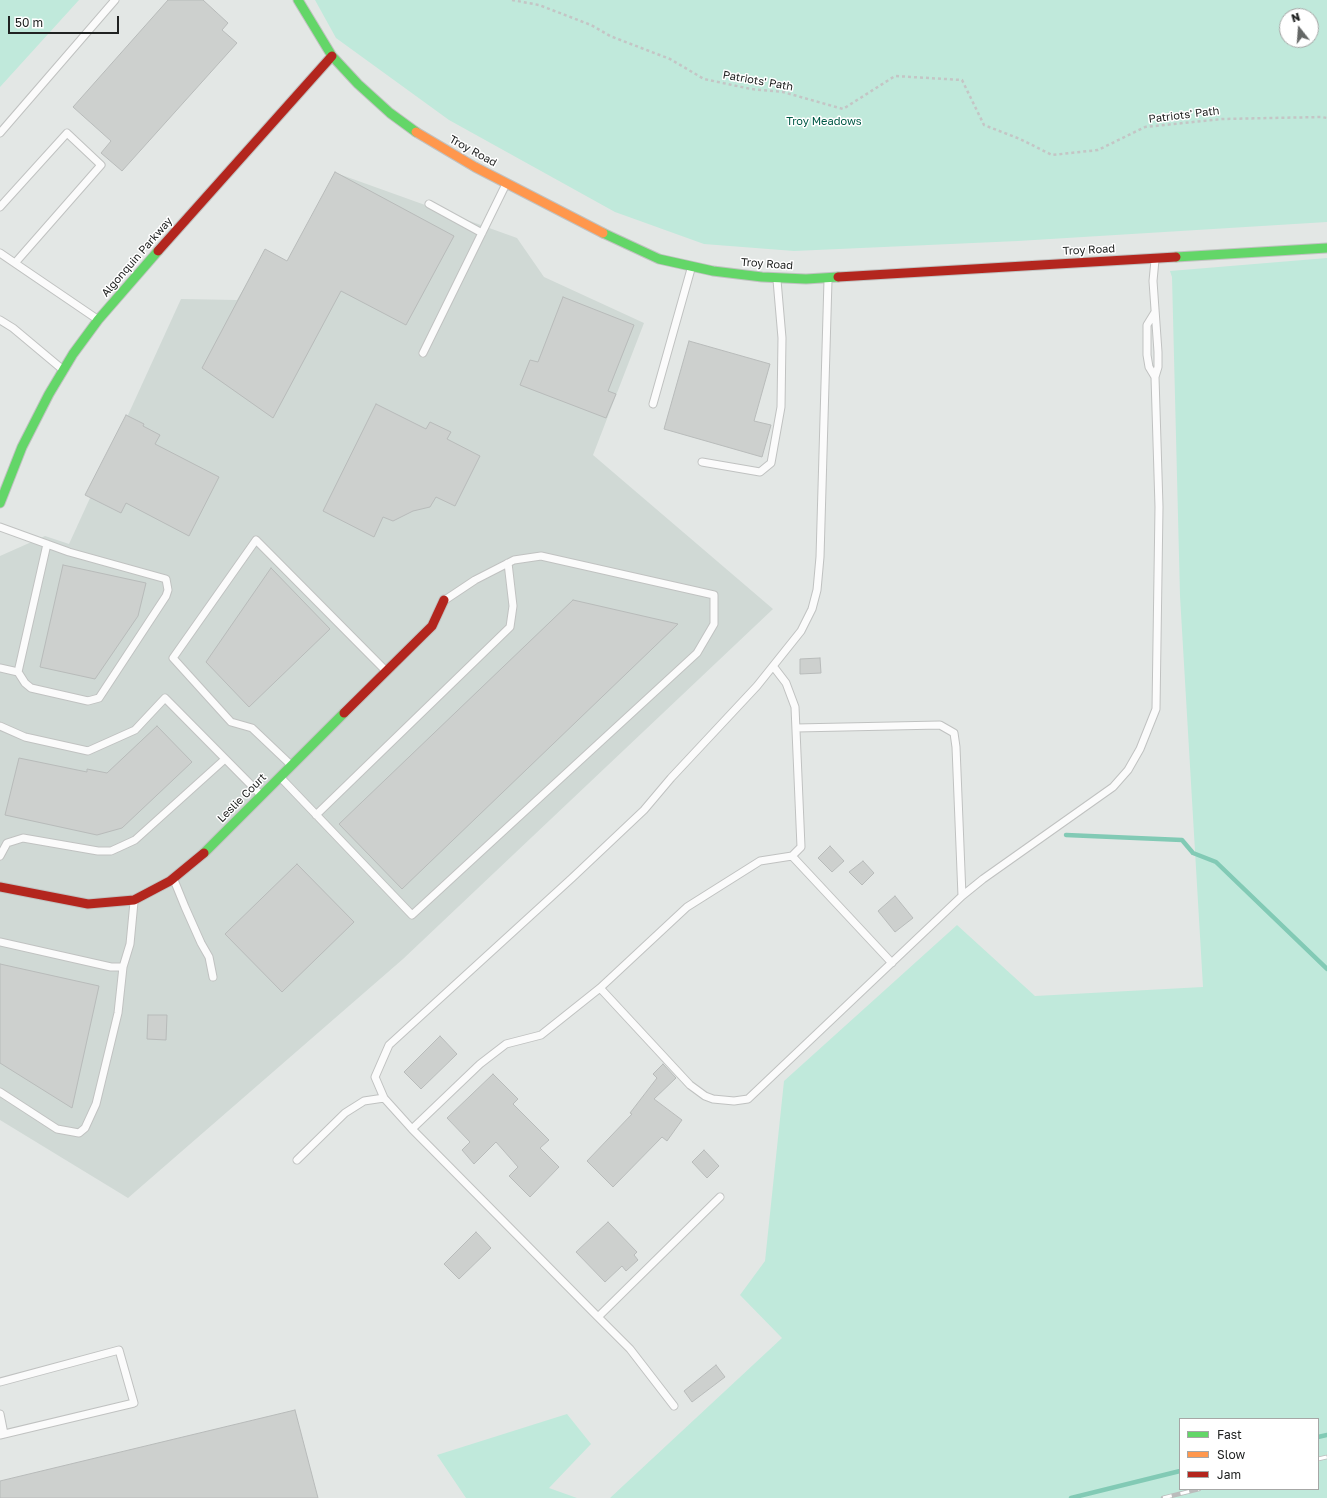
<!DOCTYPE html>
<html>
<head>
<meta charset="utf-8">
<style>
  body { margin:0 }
  #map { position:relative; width:1327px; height:1498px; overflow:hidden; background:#e3e7e5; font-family:"Golos Text",sans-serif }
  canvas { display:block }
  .legend { position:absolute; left:1179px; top:1418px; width:140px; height:72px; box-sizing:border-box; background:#fff; border:1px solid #a6a7a6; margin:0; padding:5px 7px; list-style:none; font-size:12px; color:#202221 }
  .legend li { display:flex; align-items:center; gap:8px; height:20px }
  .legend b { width:20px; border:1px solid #a6a7a6 }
  .north { position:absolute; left:1279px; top:8px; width:40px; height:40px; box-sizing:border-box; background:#fff; border:1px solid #a6a7a6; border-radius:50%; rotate:343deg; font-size:11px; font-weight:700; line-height:16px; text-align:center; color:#202221 }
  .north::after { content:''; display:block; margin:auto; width:14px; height:18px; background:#646766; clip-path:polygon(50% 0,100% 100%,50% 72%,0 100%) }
  .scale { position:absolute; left:8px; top:16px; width:111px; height:18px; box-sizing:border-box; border:2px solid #202221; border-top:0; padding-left:5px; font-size:12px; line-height:14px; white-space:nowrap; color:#202221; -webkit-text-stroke:3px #fff; paint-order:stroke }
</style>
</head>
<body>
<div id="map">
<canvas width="1327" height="1498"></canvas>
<ul class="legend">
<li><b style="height:5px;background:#63d668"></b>Fast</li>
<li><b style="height:5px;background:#ff974d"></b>Slow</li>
<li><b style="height:5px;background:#b3261e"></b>Jam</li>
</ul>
<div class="north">N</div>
<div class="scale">50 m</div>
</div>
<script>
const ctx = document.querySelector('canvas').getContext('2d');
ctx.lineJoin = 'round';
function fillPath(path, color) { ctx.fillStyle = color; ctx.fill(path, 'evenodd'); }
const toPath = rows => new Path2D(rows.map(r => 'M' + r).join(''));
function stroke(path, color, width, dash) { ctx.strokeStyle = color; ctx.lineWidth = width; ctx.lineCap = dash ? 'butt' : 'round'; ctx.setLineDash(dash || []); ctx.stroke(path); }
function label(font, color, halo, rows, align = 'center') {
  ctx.font = font + ' "Golos Text",sans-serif'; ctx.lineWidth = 3; ctx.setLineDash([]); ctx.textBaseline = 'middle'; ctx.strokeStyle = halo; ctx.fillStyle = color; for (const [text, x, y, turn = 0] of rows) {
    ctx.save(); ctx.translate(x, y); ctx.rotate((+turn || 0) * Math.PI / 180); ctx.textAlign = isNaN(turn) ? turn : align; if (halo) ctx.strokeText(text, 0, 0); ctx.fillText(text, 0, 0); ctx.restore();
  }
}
const built = toPath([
  [336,173,517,238,544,277,644,323,593,455,773,609,403,959,128,1198,0,1120,0,556,45,536,69,544,181,299,237,300,264,253,286,264]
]);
const green = toPath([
  [0,0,79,0,0,87],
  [315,0,1327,0,1327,222,1018,241,794,251,704,244,615,212,449,120,336,38],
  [1287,16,1311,16,1311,40,1287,40],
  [1327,258,1327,1498,610,1498,782,1338,740,1295,765,1261,784,1081,957,925,1035,996,1203,987,1180,596,1172,277,1170,271],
  [1180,1419,1318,1419,1318,1489,1180,1489],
  [567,1414,591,1444,549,1488,577,1498,466,1498,437,1455]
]);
const stream = toPath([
  [1066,835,1182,840,1193,853,1216,862,1327,969],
  [1318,1437,1327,1435],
  [1071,1498,1180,1471]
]);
const building = toPath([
  [168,0,203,0,228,23,222,30,237,43,122,171,101,153,111,141,73,107,168,0],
  [335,172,454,236,406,325,341,291,273,418,202,368,265,249,287,261,335,172],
  [563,297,634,325,608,391,616,394,606,418,520,385,530,360,538,362,563,297],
  [689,341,770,364,754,421,771,425,762,457,664,429,689,341],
  [376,404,426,429,430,422,451,432,447,439,480,456,455,506,436,497,430,507,413,511,393,521,383,517,374,537,323,511,376,404],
  [126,415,144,424,143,426,160,435,155,444,219,477,189,536,126,503,121,513,85,495,126,415],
  [63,565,146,583,138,616,95,679,40,667,63,565],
  [271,568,330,629,249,707,206,662,271,568],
  [573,600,678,624,402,889,339,824,573,600],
  [820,658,821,673,800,674,800,659,820,658],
  [157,726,192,762,122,828,97,835,5,815,19,758,87,772,87,769,107,773,157,726],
  [830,846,844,861,832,872,818,858,830,846],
  [863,861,874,873,862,885,849,872,863,861],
  [297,864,354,922,282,992,225,934,297,864],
  [895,896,913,918,895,932,878,911,895,896],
  [0,964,99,986,72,1108,0,1063,0,964],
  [148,1015,167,1015,166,1040,147,1039,148,1015],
  [440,1036,457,1054,421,1089,404,1072,440,1036],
  [663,1064,676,1078,654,1099,682,1120,667,1141,662,1137,613,1187,587,1161,632,1114,630,1113,657,1078,653,1074,663,1064],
  [493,1074,518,1099,513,1104,549,1140,540,1148,559,1167,530,1197,509,1176,518,1167,496,1142,474,1164,462,1150,470,1142,447,1118,493,1074],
  [704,1150,719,1166,707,1178,692,1162,704,1150],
  [608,1222,637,1252,634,1255,638,1260,626,1271,622,1266,605,1282,576,1252,608,1222],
  [476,1232,491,1248,459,1279,444,1264,476,1232],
  [716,1365,725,1377,692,1402,684,1391,716,1365],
  [295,1410,318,1498,0,1498,0,1481,295,1410]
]);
const path = toPath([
  [512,0,539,5,591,25,610,36,670,59,704,79,751,89,783,92,843,109,895,76,962,80,984,125,1020,139,1052,155,1098,150,1145,127,1222,119,1321,117,1327,118]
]);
const lane = toPath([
  [0,133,115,0],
  [429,204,482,233],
  [0,207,67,133,101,165,15,263],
  [0,253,97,319],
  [1155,312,1147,325,1147,355,1149,367,1155,377,1158,367,1158,352,1153,281,1155,260],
  [0,320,13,328,62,369],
  [423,353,506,184],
  [653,404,691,269],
  [702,462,760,472,771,463,781,407,782,338,777,280],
  [0,527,69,552,166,579,168,590,166,596,99,698,88,701,31,688,25,683,18,672,0,668],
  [773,666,786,683,795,707,801,847,792,856,760,861,687,907,600,988,541,1035,506,1044,480,1064,412,1129,384,1098,375,1077,389,1045,572,878,644,810,671,778,757,686,801,631,812,609,817,590,820,557,828,280],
  [18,672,47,544],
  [0,726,25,737,88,751,135,730,165,698,260,794],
  [796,728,940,725,954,733,956,747,962,896],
  [291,765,252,728,231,722,173,658,256,540,385,670],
  [282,779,412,915,697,653,714,624,714,595,541,556,514,560,475,580,445,600],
  [316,815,510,627,513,606,508,563],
  [0,856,7,843,23,838,98,851,111,851,122,846,135,840,225,759],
  [792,856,892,963],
  [174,880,185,907,201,943,209,957,213,977],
  [0,942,111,967,123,967,130,944,134,902],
  [600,988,690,1085,705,1096,713,1099,734,1101,748,1099,962,896,983,879,1113,787,1128,770,1140,749,1156,709,1159,507,1155,377],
  [0,1092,57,1129,79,1133,85,1128,96,1104,118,1013,123,967],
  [412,1129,598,1317,720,1197],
  [297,1160,345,1113,364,1101,384,1098],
  [598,1317,630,1349,674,1406],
  [0,1382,119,1350,134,1403,0,1435],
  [0,1414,4,1434]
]);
const fast = toPath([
  [298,0,332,56,358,84,390,113,416,132],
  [603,233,659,259,713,271,762,277,806,279,838,277],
  [1176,257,1327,248],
  [0,503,22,447,49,394,73,354,98,320,158,251],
  [204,853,344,713]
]);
const slow = toPath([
  [416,132,475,167,603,233]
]);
const jam = toPath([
  [158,251,332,56],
  [838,277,1176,257],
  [344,713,432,626,444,600],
  [0,887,88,904,134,900,170,881,204,853]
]);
const rail = toPath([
  [1318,1459,1327,1457],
  [1163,1498,1199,1489]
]);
const streetNames = [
  ["Patriots' Path",758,81,10],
  ["Patriots' Path",1184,115,-7],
  ["Troy Road",473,151,29],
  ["Troy Road",1089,250,-3],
  ["Algonquin Parkway",137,257,-49],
  ["Troy Road",767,264,4],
  ["Leslie Court",242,798,-45]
];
const parkNames = [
  ["Troy Meadows",824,122]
];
fillPath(built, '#d0d9d5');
fillPath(green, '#c0e9db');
stroke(stream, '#82cab5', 4.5);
fillPath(building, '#cdd0ce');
stroke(building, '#b8bbba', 1);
stroke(lane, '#c0c2c1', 9);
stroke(fast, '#c0c2c1', 11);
stroke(slow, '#c0c2c1', 11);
stroke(jam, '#c0c2c1', 11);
stroke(path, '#c4c5c5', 2.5, [3, 3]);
stroke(lane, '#fbfbfb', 7);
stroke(fast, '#63d668', 9);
stroke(slow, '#ff974d', 9);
stroke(jam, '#b3261e', 9);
stroke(rail, '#bbbcbc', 4.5);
stroke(rail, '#fff', 3, [9]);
label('11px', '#202221', '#fff', streetNames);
label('11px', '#005946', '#fff', parkNames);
</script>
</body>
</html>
